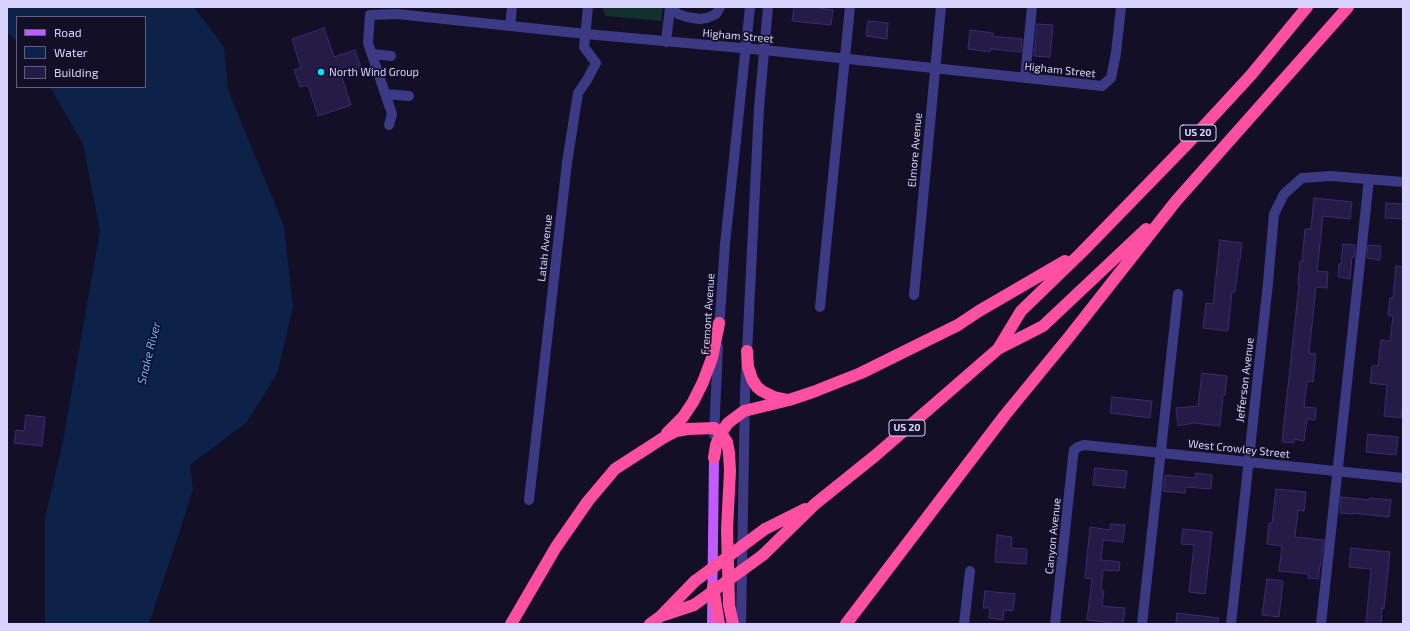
<!DOCTYPE html>
<html>
<head>
<meta charset="utf-8">
<style>
  body { margin:0 }
  #map { position:relative; width:1410px; height:631px; overflow:hidden; background:#130f26; font-family:"Exo 2",sans-serif }
  canvas { display:block }
  .frame { position:absolute; inset:0; border:8px solid #d9d4ff; pointer-events:none }
  .legend { position:absolute; left:16px; top:16px; width:130px; height:72px; box-sizing:border-box; background:#130f26; border:1px solid #625e7d; margin:0; padding:5px 7px; list-style:none; font-size:12px; color:#d9d4ff }
  .legend li { display:flex; align-items:center; gap:8px; height:20px }
  .legend b { width:20px; border:1px solid #625e7d }
</style>
</head>
<body>
<div id="map">
<canvas width="1410" height="631"></canvas>
<div class="frame"></div>
<ul class="legend">
<li><b style="height:5px;background:#c25bff"></b>Road</li>
<li><b style="height:11px;background:#0c2248"></b>Water</li>
<li><b style="height:11px;background:#241b47"></b>Building</li>
</ul>
</div>
<script>
const ctx = document.querySelector('canvas').getContext('2d');
ctx.lineJoin = 'round';
function fillPath(path, color) { ctx.fillStyle = color; ctx.fill(path, 'evenodd'); }
const toPath = rows => new Path2D(rows.map(r => 'M' + r).join(''));
function stroke(path, color, width, dash) { ctx.strokeStyle = color; ctx.lineWidth = width; ctx.lineCap = dash ? 'butt' : 'round'; ctx.setLineDash(dash || []); ctx.stroke(path); }
function label(font, color, halo, rows, align = 'center') {
  ctx.font = font + ' "Exo 2",sans-serif'; ctx.lineWidth = 3.5; ctx.setLineDash([]); ctx.textBaseline = 'middle'; ctx.strokeStyle = halo; ctx.fillStyle = color; for (const [text, x, y, turn = 0] of rows) {
    ctx.save(); ctx.translate(x, y); ctx.rotate((+turn || 0) * Math.PI / 180); ctx.textAlign = isNaN(turn) ? turn : align; if (halo) ctx.strokeText(text, 0, 0); ctx.fillText(text, 0, 0); ctx.restore();
  }
}
const green = toPath([
  [603,7,663,7,661,21,606,16,603,10]
]);
const water = toPath([
  [7,7,194,7,224,47,228,90,284,226,293,307,277,374,246,423,190,465,193,490,149,624,45,624,45,518,63,441,100,231,83,144,50,87,145,87,145,17,17,17,17,42,7,32]
]);
const building = toPath([
  [794,7,811,7,833,10,831,25,792,21,794,7],
  [868,21,888,23,887,39,866,36,868,21],
  [1037,24,1053,25,1050,57,1034,56,1037,24],
  [324,28,334,57,355,50,361,68,341,75,351,105,318,116,308,85,300,87,294,70,301,68,292,39,324,28],
  [970,30,993,33,992,36,1022,39,1021,52,991,49,990,52,968,49,970,30],
  [1314,198,1352,202,1350,219,1323,216,1317,271,1328,272,1327,288,1316,287,1309,353,1316,354,1313,382,1307,381,1304,407,1316,408,1315,420,1307,419,1304,441,1294,439,1294,443,1282,442,1299,285,1298,285,1300,261,1302,262,1305,229,1311,229,1314,198],
  [1386,203,1403,204,1403,219,1385,218,1386,203],
  [1220,240,1242,243,1240,260,1239,260,1235,292,1232,292,1228,331,1203,328,1206,303,1213,304,1220,240],
  [1343,244,1355,245,1354,257,1352,257,1350,279,1338,277,1339,264,1341,264,1343,244],
  [1368,245,1381,246,1380,260,1367,258,1368,245],
  [1396,266,1403,267,1403,402,1401,418,1384,416,1387,385,1370,383,1372,366,1378,366,1381,340,1390,341,1393,316,1388,315,1390,298,1393,298,1396,266],
  [1202,373,1227,376,1225,395,1223,395,1220,426,1194,423,1178,426,1176,408,1198,406,1202,373],
  [1112,397,1152,401,1150,418,1110,413,1112,397],
  [26,415,45,417,42,446,14,443,16,430,24,431,26,415],
  [1368,434,1398,437,1396,455,1366,452,1368,434],
  [1095,468,1127,471,1125,488,1093,485,1095,468],
  [1196,473,1212,475,1211,489,1186,487,1185,493,1163,491,1165,475,1195,478,1196,473],
  [1276,489,1306,492,1304,511,1298,510,1295,537,1324,540,1318,579,1308,578,1309,574,1279,571,1282,546,1267,544,1269,523,1272,523,1276,489],
  [1341,497,1369,500,1370,498,1391,500,1389,517,1353,513,1353,514,1340,513,1341,497],
  [1111,524,1125,525,1123,542,1103,540,1101,560,1120,562,1119,571,1103,570,1101,590,1104,591,1102,606,1125,608,1123,624,1087,620,1092,579,1085,578,1090,527,1110,530,1111,524],
  [1183,529,1212,532,1205,594,1189,592,1194,545,1181,544,1183,529],
  [997,535,1012,537,1011,548,1027,549,1026,564,995,562,997,535],
  [1351,548,1390,552,1384,609,1382,608,1381,624,1366,624,1371,569,1349,567,1351,548],
  [1267,579,1283,581,1279,617,1262,615,1267,579],
  [985,591,1015,594,1013,611,1004,610,1003,620,989,618,990,608,983,608,985,591],
  [1177,613,1219,618,1218,624,1176,624,1177,613]
]);
const minor = toPath([
  [670,7,678,14,687,17,699,19,707,18,716,14,720,7],
  [510,26,512,7],
  [666,42,670,7],
  [372,54,391,56],
  [1025,78,1032,7],
  [386,94,409,96],
  [389,125,392,114,368,43,370,15,397,14,586,34,764,50,1102,86,1111,78,1116,53,1121,7],
  [914,295,941,7],
  [820,307,850,7],
  [719,330,725,244,750,7],
  [714,435,718,347],
  [529,500,567,163,578,93,587,80,596,63,584,47,588,7],
  [741,624,745,393,759,108,768,7],
  [964,624,970,571],
  [1055,624,1073,457,1074,450,1078,447,1084,445,1403,478],
  [1142,624,1178,294],
  [1231,624,1268,283,1274,214,1284,194,1302,178,1331,176,1403,182],
  [1321,624,1369,179]
]);
const major = toPath([
  [712,624,714,458]
]);
const highway = toPath([
  [998,349,1021,311,1082,252,1191,140,1251,75,1307,7],
  [747,351,748,367,752,379,757,387,762,391,774,397,788,400],
  [667,433,683,417,693,402,703,382,712,358,719,323],
  [714,458,716,445,721,433,728,423,744,411,789,400,813,392,861,373,958,325,979,311,1065,261],
  [765,529,805,509],
  [763,555,815,504,876,455,998,349,1043,326,1146,229],
  [713,587,719,624],
  [664,615,694,605],
  [511,624,556,547,588,501,615,469,663,438,676,431,688,429,714,428,721,433,727,442,729,453,730,471,727,529,729,605,733,624],
  [650,624,661,616,695,581],
  [846,624,1005,415,1069,337,1176,201,1348,7]
]);
const highwayBridge = toPath([
  [695,581,765,529],
  [694,605,763,555]
]);
const markers = [
  [321,72,4,"#00e5ff"]
];
const shields = [
  [1198,133,36],
  [907,428,36]
];
const shieldNames = [
  ["US 20",1198,133],
  ["US 20",907,428]
];
const streetNames = [
  ["Higham Street",738,36,5],
  ["Higham Street",1060,70,6],
  ["Elmore Avenue",915,150,-85],
  ["Latah Avenue",545,248,-84],
  ["Fremont Avenue",708,314,-86],
  ["Jefferson Avenue",1245,380,-83],
  ["West Crowley Street",1239,449,6],
  ["Canyon Avenue",1053,536,-84]
];
const poiNames = [
  ["North Wind Group",329,72]
];
const waterNames = [
  ["Snake River",149,353,-76]
];
fillPath(green, '#12302f');
fillPath(water, '#0c2248');
fillPath(building, '#241b47');
stroke(building, '#3b2d73', 1);
stroke(minor, '#3d3a85', 10);
stroke(major, '#c25bff', 10);
stroke(highway, '#ff4fa3', 12);
stroke(highwayBridge, '#ff4fa3', 12);
for (const [x, y, r, color] of markers) { const dot = new Path2D(); dot.arc(x, y, r, 0, 2 * Math.PI); ctx.fillStyle = color; ctx.fill(dot); stroke(dot, '#130f26', 1.5); }
for (const [x, y, w] of shields) { const box = new Path2D(); box.roundRect(x - w / 2, y - 8, w, 16, 3); ctx.fillStyle = '#130f26'; ctx.fill(box); stroke(box, '#d9d4ff', 1); }
label('bold 10px', '#d9d4ff', null, shieldNames);
label('11px', '#d9d4ff', '#130f26', streetNames);
label('11px', '#d9d4ff', '#130f26', poiNames, 'left');
label('italic 12px', '#62b6ff', '#130f26', waterNames);
</script>
</body>
</html>
